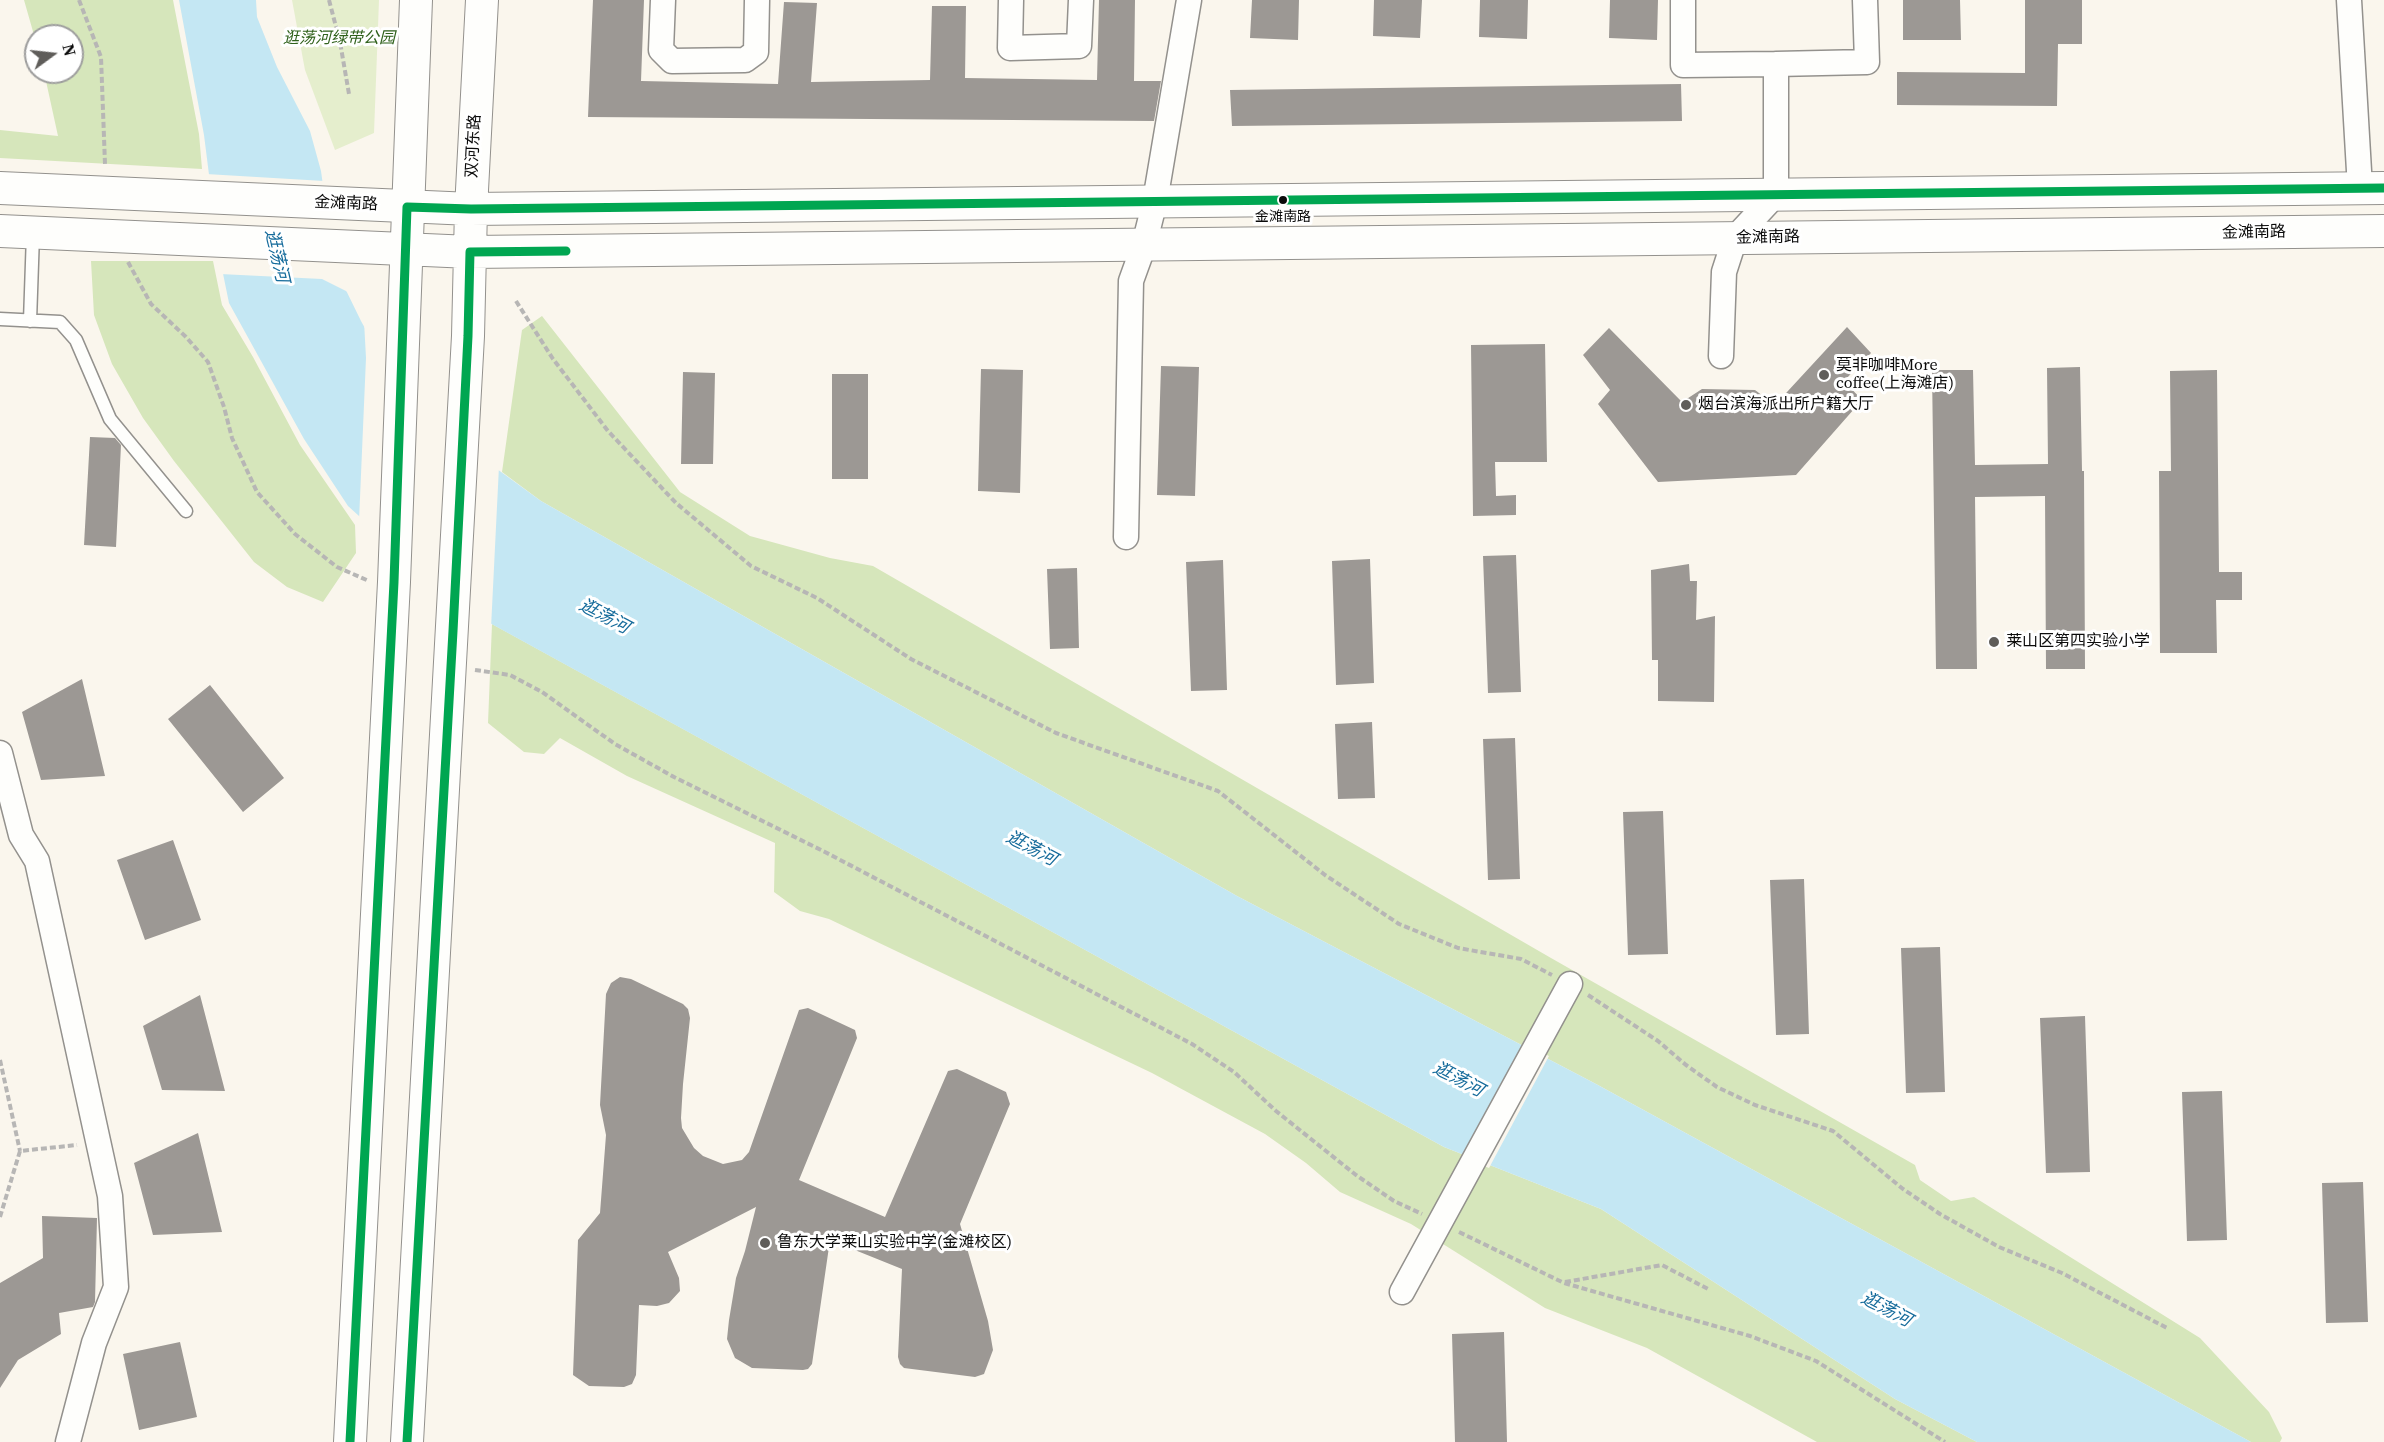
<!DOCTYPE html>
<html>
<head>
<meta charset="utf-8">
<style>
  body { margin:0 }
  #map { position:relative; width:2384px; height:1442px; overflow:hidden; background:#faf6ed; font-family:"Source Serif 4",serif }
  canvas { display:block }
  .north { position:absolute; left:24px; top:24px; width:60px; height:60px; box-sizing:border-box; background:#fff; border:2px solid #9d9d9d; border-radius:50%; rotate:75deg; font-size:16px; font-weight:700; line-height:24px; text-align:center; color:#0b0b0b }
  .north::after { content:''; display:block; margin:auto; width:21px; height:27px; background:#5f5d5a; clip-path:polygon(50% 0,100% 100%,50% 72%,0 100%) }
</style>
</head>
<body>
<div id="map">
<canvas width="2384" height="1442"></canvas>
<div class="north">N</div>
</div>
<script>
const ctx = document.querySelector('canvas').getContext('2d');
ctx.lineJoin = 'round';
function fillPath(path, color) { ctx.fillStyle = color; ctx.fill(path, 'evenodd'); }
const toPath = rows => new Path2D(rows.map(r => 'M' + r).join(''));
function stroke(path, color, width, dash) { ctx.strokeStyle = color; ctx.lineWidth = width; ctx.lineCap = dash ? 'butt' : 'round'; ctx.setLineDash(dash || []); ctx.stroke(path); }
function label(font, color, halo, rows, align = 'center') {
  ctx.font = font + ' "Source Serif 4","Noto Sans SC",serif'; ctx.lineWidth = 6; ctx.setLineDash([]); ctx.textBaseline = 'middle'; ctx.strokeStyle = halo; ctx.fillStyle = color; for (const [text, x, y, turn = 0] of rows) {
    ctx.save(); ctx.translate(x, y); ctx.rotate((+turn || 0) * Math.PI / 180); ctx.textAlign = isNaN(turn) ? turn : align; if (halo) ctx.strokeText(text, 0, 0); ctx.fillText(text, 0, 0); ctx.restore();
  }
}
const green = toPath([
  [292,0,379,0,374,133,335,150,305,70]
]);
const forest = toPath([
  [24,0,173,0,199,134,202,169,0,158,0,130,58,136,44,72,72,72,72,36,36,36,36,42],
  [91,261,213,261,222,305,253,357,300,445,355,525,356,553,323,602,287,587,254,562,174,461,143,418,112,364,94,315],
  [542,316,680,492,750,536,830,558,873,566,1551,958,1915,1165,1920,1180,1951,1201,1974,1197,2200,1338,2269,1412,2282,1438,2280,1442,2251,1442,1596,1084,1237,896,541,501,502,472,522,330],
  [492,624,1444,1147,1601,1209,1895,1399,1977,1442,1817,1442,1647,1348,1545,1308,1411,1224,1340,1192,1306,1163,1265,1134,1152,1073,829,919,800,911,774,892,775,843,627,776,560,738,544,754,524,752,488,723]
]);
const water = toPath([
  [179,0,256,0,257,17,277,67,310,131,321,171,332,251,340,278,361,321,393,379,431,421,541,501,1237,896,1596,1084,2251,1442,1977,1442,1895,1399,1601,1209,1444,1147,457,605,348,506,304,439,229,303,219,254,204,135]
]);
const pier = toPath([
  [206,174,324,181,335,251,343,277,356,304,350,293,322,279,220,274],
  [364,321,396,378,433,418,499,466,491,628,455,607,359,521,366,358],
  [1526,1044,1549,1056,1489,1168,1464,1158]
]);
const building = toPath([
  [593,0,644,0,641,81,778,84,784,2,817,3,811,82,930,80,932,6,966,6,965,78,1097,80,1099,0,1135,0,1134,81,1161,81,1154,121,588,117],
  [1252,0,1299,0,1298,40,1250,38],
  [1374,0,1422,0,1420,38,1373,36],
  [1480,0,1528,0,1527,39,1479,37],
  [1610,0,1658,0,1657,40,1609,38],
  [1903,0,1960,0,1961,40,1903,40],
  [2025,0,2082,0,2082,44,2058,44,2057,106,1897,105,1897,72,2025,73],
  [1681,84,1682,121,1232,126,1230,90],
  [1847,327,1871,353,1844,381,1862,400,1796,475,1658,482,1598,404,1610,390,1583,355,1609,328,1682,402,1702,389,1755,390,1775,405],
  [1545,344,1547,462,1495,462,1496,496,1516,495,1516,515,1473,516,1471,345],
  [1161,366,1199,367,1195,496,1157,495],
  [2080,367,2082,471,2084,471,2085,669,2046,669,2045,496,1975,497,1977,669,1936,669,1932,370,1973,370,1975,465,2048,464,2047,368],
  [981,369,1023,370,1020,493,978,491],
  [2217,370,2219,572,2242,572,2242,600,2216,600,2217,653,2160,653,2159,471,2171,471,2170,371],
  [683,372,715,373,713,464,681,464],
  [832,374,868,374,868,479,832,479],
  [90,437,115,438,121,445,116,547,84,545],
  [1516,555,1521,692,1488,693,1483,556],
  [1370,559,1374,683,1336,685,1332,561],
  [1223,560,1227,690,1191,691,1186,562],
  [1689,564,1690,581,1697,581,1696,620,1715,616,1714,702,1658,701,1658,660,1652,660,1651,570],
  [1077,568,1079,648,1050,649,1047,569],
  [82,679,105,776,41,780,22,712],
  [210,685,284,778,243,812,168,719],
  [1372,722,1375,798,1338,799,1335,724],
  [1515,738,1520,879,1488,880,1483,739],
  [1663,811,1668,954,1628,955,1623,812],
  [173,840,201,920,145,940,117,860],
  [1804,879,1809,1034,1776,1035,1770,880],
  [1940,947,1945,1092,1906,1093,1901,948],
  [620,977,631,979,683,1004,688,1009,690,1018,683,1084,681,1118,682,1128,694,1148,703,1156,723,1164,742,1160,749,1152,799,1010,808,1008,855,1030,857,1038,799,1180,885,1217,948,1071,957,1069,1006,1092,1010,1104,960,1224,988,1321,993,1350,984,1374,975,1377,904,1368,900,1364,898,1357,902,1269,830,1240,812,1364,808,1369,803,1370,752,1368,735,1358,727,1339,729,1320,736,1278,745,1251,756,1207,668,1252,679,1278,680,1291,669,1303,657,1306,639,1305,636,1375,632,1384,624,1387,589,1386,573,1375,578,1240,600,1213,606,1135,600,1105,606,994,611,983],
  [200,995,225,1091,162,1090,143,1026],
  [2085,1016,2090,1172,2046,1173,2040,1018],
  [2222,1091,2227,1240,2187,1241,2182,1092],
  [198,1133,222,1232,153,1235,134,1163],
  [2363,1182,2368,1322,2326,1323,2322,1183],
  [42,1216,97,1218,95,1302,93,1307,59,1313,61,1334,18,1360,0,1388,0,1283,43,1258],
  [1504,1332,1507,1442,1455,1442,1452,1334],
  [180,1342,197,1417,139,1430,123,1354]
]);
const path = toPath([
  [79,0,101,57,105,164],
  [329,0,340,42,349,94],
  [128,262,151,304,186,337,208,362,224,407,232,438,257,492,295,534,337,567,369,581],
  [516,301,553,359,608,431,676,503,751,566,817,598,911,659,1056,733,1218,791,1325,875,1399,924,1458,948,1521,959,1552,975],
  [475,670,510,675,542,692,615,744,674,777,825,852,1192,1044,1234,1072,1276,1111,1356,1175,1394,1201,1422,1214],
  [1588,995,1658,1041,1686,1065,1717,1087,1755,1105,1833,1131,1903,1189,1940,1214,1999,1247,2062,1273,2169,1329],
  [0,1060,20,1151],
  [0,1217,20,1151,77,1145],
  [1459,1232,1564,1283,1750,1336,1816,1361,1945,1442],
  [1565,1282,1662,1265,1708,1289]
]);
const service = toPath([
  [0,319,60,322,76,340,110,419,186,511],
  [30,321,33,234]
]);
const minor = toPath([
  [663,0,661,50,672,61,745,60,756,52,757,0],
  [1011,0,1010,48,1079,46,1081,0],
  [1683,0,1683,65,1776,64,1776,194,1735,238,1724,272,1721,356],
  [2349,0,2360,188],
  [1776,64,1867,62,1865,0],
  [1126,537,1131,281,1144,245,1155,201,1189,0],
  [0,753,21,835,37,861,110,1196,116,1287,94,1343,68,1442],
  [1402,1292,1570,984]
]);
const tertiary = toPath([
  [0,188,471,209,2384,188],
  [0,231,470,252,2384,231],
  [350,1442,394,582,416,0],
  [407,1442,468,336,471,209,482,0]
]);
const bus1 = toPath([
  [350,1442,394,582,407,207,471,209,2384,188],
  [407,1442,453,631,468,336,470,252,566,251]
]);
const markers = [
  [1283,200,5,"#0b0b0b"],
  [1824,375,6,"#5f5d5a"],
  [1686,405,6,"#5f5d5a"],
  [1994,642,6,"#5f5d5a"],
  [765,1243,6,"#5f5d5a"]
];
const busNames = [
  ["金滩南路",1283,217]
];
const parkNames = [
  ["逛荡河绿带公园",339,39]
];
const streetNames = [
  ["双河东路",474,146,-87],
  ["金滩南路",346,204,2],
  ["金滩南路",2254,233,-1],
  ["金滩南路",1768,238,-1]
];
const poiNames = [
  ["莫非咖啡More",1836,366],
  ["coffee(上海滩店)",1836,384],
  ["烟台滨海派出所户籍大厅",1698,405],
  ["莱山区第四实验小学",2006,642],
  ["鲁东大学莱山实验中学(金滩校区)",777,1243]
];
const waterNames = [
  ["逛荡河",276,256,77],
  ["逛荡河",604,617,28],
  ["逛荡河",1031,849,28],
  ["逛荡河",1458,1080,28],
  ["逛荡河",1886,1310,28]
];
fillPath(green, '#e5eecd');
fillPath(forest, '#d6e6bb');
fillPath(water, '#c4e7f3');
fillPath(pier, '#faf6ed');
fillPath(building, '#9c9894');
stroke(service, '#93918d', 15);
stroke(minor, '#93918d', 27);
stroke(tertiary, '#93918d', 34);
stroke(path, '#b7b6b5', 4, [6, 3]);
stroke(service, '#fefefc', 12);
stroke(minor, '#fefefc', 24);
stroke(tertiary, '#fefefc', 32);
stroke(bus1, '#00a651', 9);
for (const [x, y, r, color] of markers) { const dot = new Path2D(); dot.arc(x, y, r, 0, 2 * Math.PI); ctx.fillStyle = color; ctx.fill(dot); stroke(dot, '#fff', 2); }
label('14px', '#0b0b0b', '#fff', busNames);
label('italic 16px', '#30611c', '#fff', parkNames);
label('16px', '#0b0b0b', '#fff', streetNames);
label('16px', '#0b0b0b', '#fff', poiNames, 'left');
label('italic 18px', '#156b9b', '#fff', waterNames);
</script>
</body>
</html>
